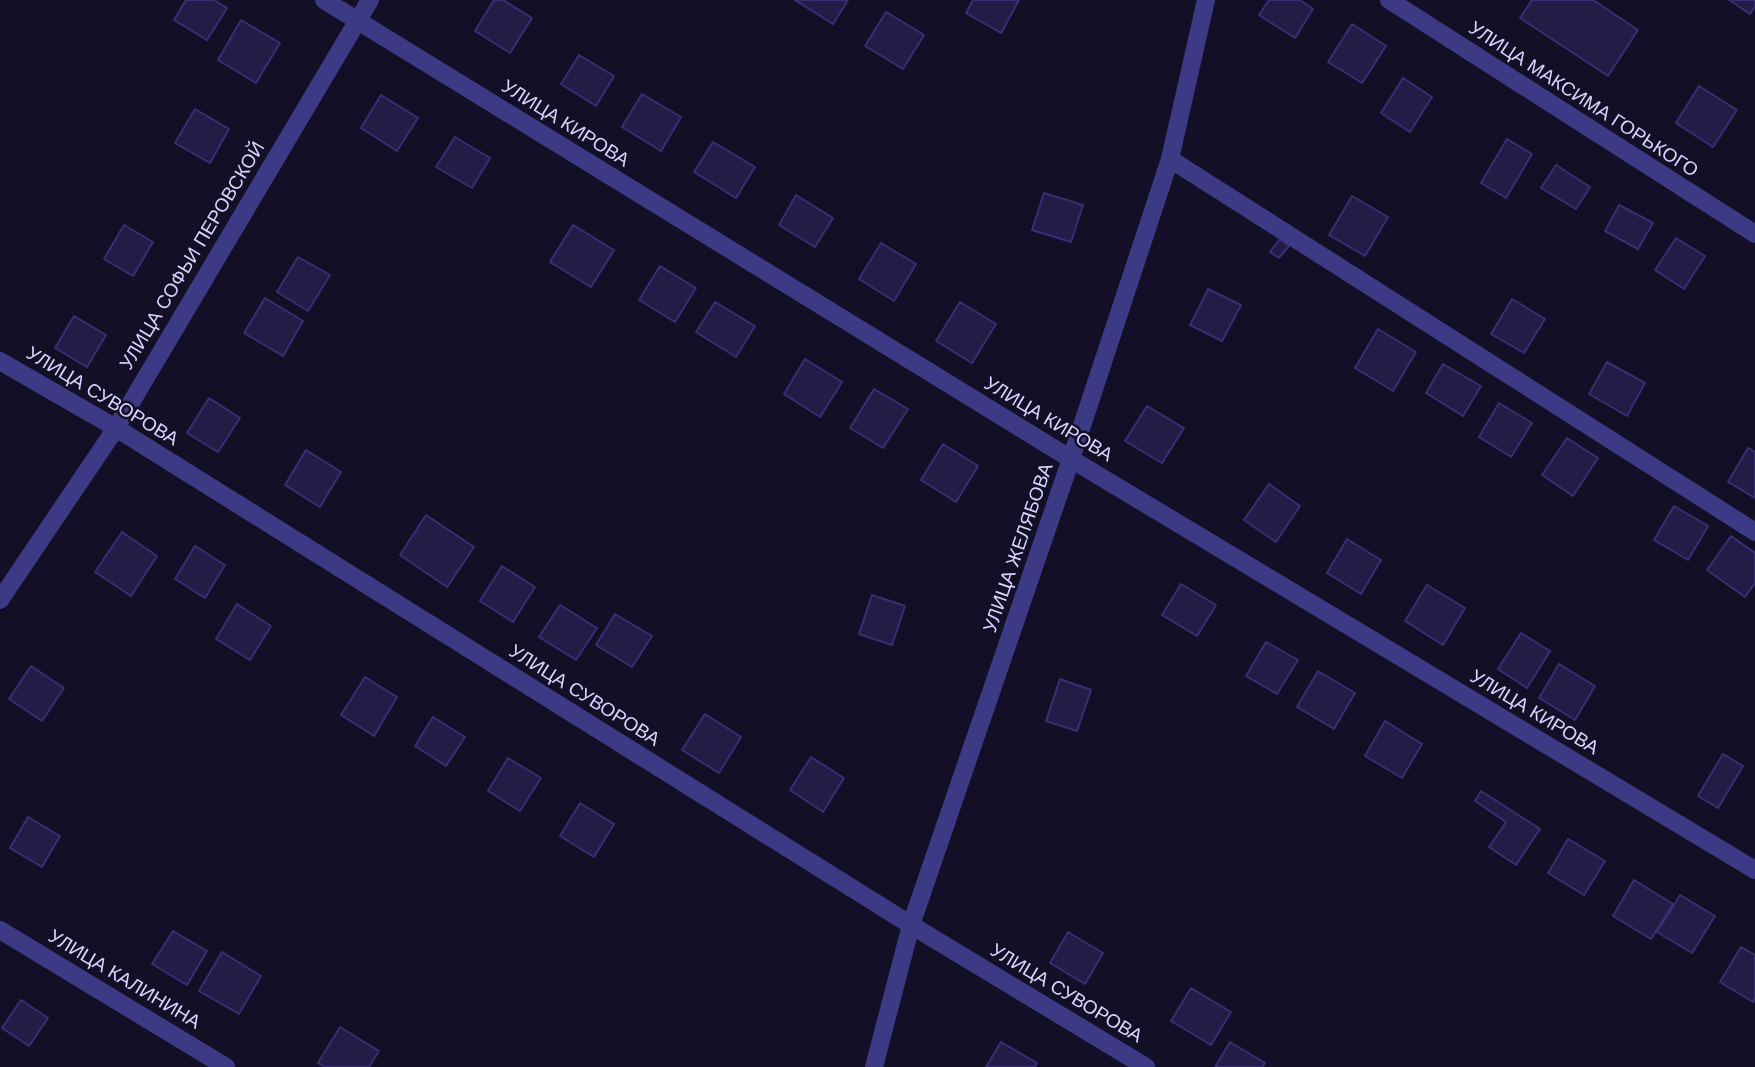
<!DOCTYPE html>
<html>
<head>
<meta charset="utf-8">
<style>
  body { margin:0 }
  canvas { display:block; background:#130f26 }
</style>
</head>
<body>
<canvas width="1755" height="1067"></canvas>
<script>
const ctx = document.querySelector('canvas').getContext('2d');
ctx.lineJoin = 'round';
function fillPath(path, color) { ctx.fillStyle = color; ctx.fill(path, 'evenodd'); }
const toPath = rows => new Path2D(rows.map(r => 'M' + r).join(''));
function stroke(path, color, width, dash) { ctx.strokeStyle = color; ctx.lineWidth = width; ctx.lineCap = dash ? 'butt' : 'round'; ctx.setLineDash(dash || []); ctx.stroke(path); }
function label(font, color, halo, rows, align = 'center') {
  ctx.font = font + ' Arial,sans-serif'; ctx.lineWidth = 5; ctx.setLineDash([]); ctx.textBaseline = 'middle'; ctx.strokeStyle = halo; ctx.fillStyle = color; for (const [text, x, y, turn = 0] of rows) {
    ctx.save(); ctx.translate(x, y); ctx.rotate((+turn || 0) * Math.PI / 180); ctx.textAlign = isNaN(turn) ? turn : align; if (halo) ctx.strokeText(text, 0, 0); ctx.fillText(text, 0, 0); ctx.restore();
  }
}
const building = toPath([
  [186,0,214,0,227,8,207,40,174,20,186,0],
  [494,0,503,0,532,18,510,53,475,31,494,0],
  [795,0,848,0,833,24,795,0],
  [973,0,1019,0,1001,33,966,13,973,0],
  [1269,0,1300,0,1313,9,1295,38,1259,15,1269,0],
  [1532,0,1593,0,1638,30,1608,76,1520,18,1532,0],
  [1729,0,1755,0,1755,6,1750,14,1729,0],
  [886,12,924,35,903,69,865,46,886,12],
  [241,20,280,43,256,83,218,60,241,20],
  [1352,24,1386,46,1362,83,1328,62,1352,24],
  [579,55,614,76,596,106,561,84,579,55],
  [1403,78,1432,97,1410,132,1381,113,1403,78],
  [1699,86,1737,110,1713,147,1676,123,1699,86],
  [642,94,681,117,661,151,622,127,642,94],
  [381,95,418,118,397,151,361,128,381,95],
  [195,109,229,129,210,163,175,143,195,109],
  [455,137,490,158,472,188,436,167,455,137],
  [1507,139,1532,154,1506,198,1481,183,1507,139],
  [713,142,755,167,736,198,694,172,713,142],
  [1556,165,1590,187,1576,209,1541,188,1556,165],
  [1044,193,1083,205,1071,242,1032,230,1044,193],
  [796,195,833,218,815,247,779,225,796,195],
  [1352,196,1388,217,1365,256,1329,235,1352,196],
  [1619,205,1653,223,1638,249,1605,231,1619,205],
  [124,225,153,242,133,276,104,259,124,225],
  [573,225,614,250,591,287,550,262,573,225],
  [1676,238,1705,256,1684,289,1655,270,1676,238],
  [1280,239,1289,246,1279,258,1270,252,1280,239],
  [881,243,916,264,894,301,859,279,881,243],
  [298,257,330,275,308,311,277,292,298,257],
  [660,266,696,288,675,322,639,300,660,266],
  [1208,289,1241,305,1222,341,1190,325,1208,289],
  [265,298,303,321,283,356,244,333,265,298],
  [1512,299,1545,319,1524,353,1491,334,1512,299],
  [715,302,755,326,736,357,696,332,715,302],
  [960,302,996,324,972,363,936,341,960,302],
  [74,316,106,335,87,367,55,348,74,316],
  [1378,329,1416,352,1393,391,1355,368,1378,329],
  [805,359,842,382,820,417,784,394,805,359],
  [1607,362,1645,383,1627,416,1589,394,1607,362],
  [1443,364,1481,386,1463,416,1426,393,1443,364],
  [874,389,908,409,883,448,850,428,874,389],
  [209,398,240,418,218,452,187,433,209,398],
  [1499,403,1532,423,1511,457,1479,437,1499,403],
  [1147,406,1184,428,1162,463,1125,441,1147,406],
  [1567,438,1598,458,1573,496,1542,475,1567,438],
  [943,444,978,466,956,502,921,480,943,444],
  [1748,448,1755,452,1755,498,1728,482,1748,448],
  [306,450,341,472,320,507,285,485,306,450],
  [1269,484,1300,506,1276,542,1244,520,1269,484],
  [1674,506,1708,526,1688,560,1654,540,1674,506],
  [426,515,474,547,447,587,400,555,426,515],
  [122,532,157,556,131,596,95,572,122,532],
  [1731,536,1755,553,1755,583,1745,597,1707,570,1731,536],
  [1347,539,1381,560,1361,594,1327,573,1347,539],
  [195,546,225,565,205,598,175,579,195,546],
  [502,566,535,587,513,622,480,601,502,566],
  [1181,584,1216,605,1197,636,1162,615,1181,584],
  [1427,585,1465,608,1443,645,1405,621,1427,585],
  [872,595,905,606,892,645,859,634,872,595],
  [237,604,271,626,250,660,216,639,237,604],
  [560,605,597,628,576,660,539,637,560,605],
  [615,614,652,636,632,667,596,645,615,614],
  [1521,633,1550,651,1527,688,1498,669,1521,633],
  [1266,642,1298,660,1277,694,1246,676,1266,642],
  [1559,664,1595,686,1575,720,1539,698,1559,664],
  [31,666,64,688,42,721,9,699,31,666],
  [1318,671,1355,693,1334,729,1297,707,1318,671],
  [365,677,397,697,374,736,341,715,365,677],
  [1060,679,1091,690,1077,731,1046,721,1060,679],
  [705,714,741,737,719,773,682,750,705,714],
  [433,717,465,737,446,766,415,746,433,717],
  [1385,721,1422,744,1402,778,1365,756,1385,721],
  [1723,754,1743,766,1718,808,1698,796,1723,754],
  [811,757,844,778,823,812,790,790,811,757],
  [508,758,541,778,520,811,488,791,508,758],
  [1481,791,1540,829,1516,865,1489,847,1506,822,1475,801,1481,791],
  [580,803,614,824,594,857,560,836,580,803],
  [28,817,60,836,42,867,10,848,28,817],
  [1568,839,1605,861,1584,895,1548,873,1568,839],
  [1634,880,1673,904,1651,939,1613,916,1634,880],
  [1680,895,1715,916,1692,953,1657,932,1680,895],
  [173,931,207,951,187,985,152,964,173,931],
  [1068,932,1103,953,1085,984,1050,963,1068,932],
  [1741,947,1755,955,1755,998,1753,1002,1720,982,1741,947],
  [222,952,261,976,239,1014,199,991,222,952],
  [1191,988,1231,1012,1211,1045,1171,1021,1191,988],
  [21,1000,48,1018,29,1046,2,1028,21,1000],
  [340,1027,379,1051,369,1067,325,1067,318,1063,340,1027],
  [1001,1042,1037,1063,1035,1067,986,1067,1001,1042],
  [1230,1042,1265,1063,1262,1067,1215,1067,1230,1042]
]);
const minor = toPath([
  [324,0,1071,459,1755,870],
  [1170,159,1755,532],
  [0,361,116,428,911,925,1146,1067],
  [0,600,116,428,370,0],
  [0,930,226,1067],
  [874,1067,911,925,1071,459,1170,159,1206,0]
]);
const tertiary = toPath([
  [1389,0,1755,234]
]);
const streetNames = [
  ["УЛИЦА МАКСИМА ГОРЬКОГО",1583,100,33],
  ["УЛИЦА КИРОВА",565,124,32],
  ["УЛИЦА СОФЬИ ПЕРОВСКОЙ",193,256,-59],
  ["УЛИЦА СУВОРОВА",102,397,31],
  ["УЛИЦА КИРОВА",1048,420,31],
  ["УЛИЦА ЖЕЛЯБОВА",1019,548,-71],
  ["УЛИЦА СУВОРОВА",584,696,32],
  ["УЛИЦА КИРОВА",1534,713,31],
  ["УЛИЦА КАЛИНИНА",124,980,31],
  ["УЛИЦА СУВОРОВА",1066,994,31]
];
fillPath(building, '#241b47');
stroke(building, '#3b2d73', 2);
stroke(minor, '#3d3a85', 18);
stroke(tertiary, '#3d3a85', 18);
label('19px', '#d9d4ff', '#130f26', streetNames);
</script>
</body>
</html>
